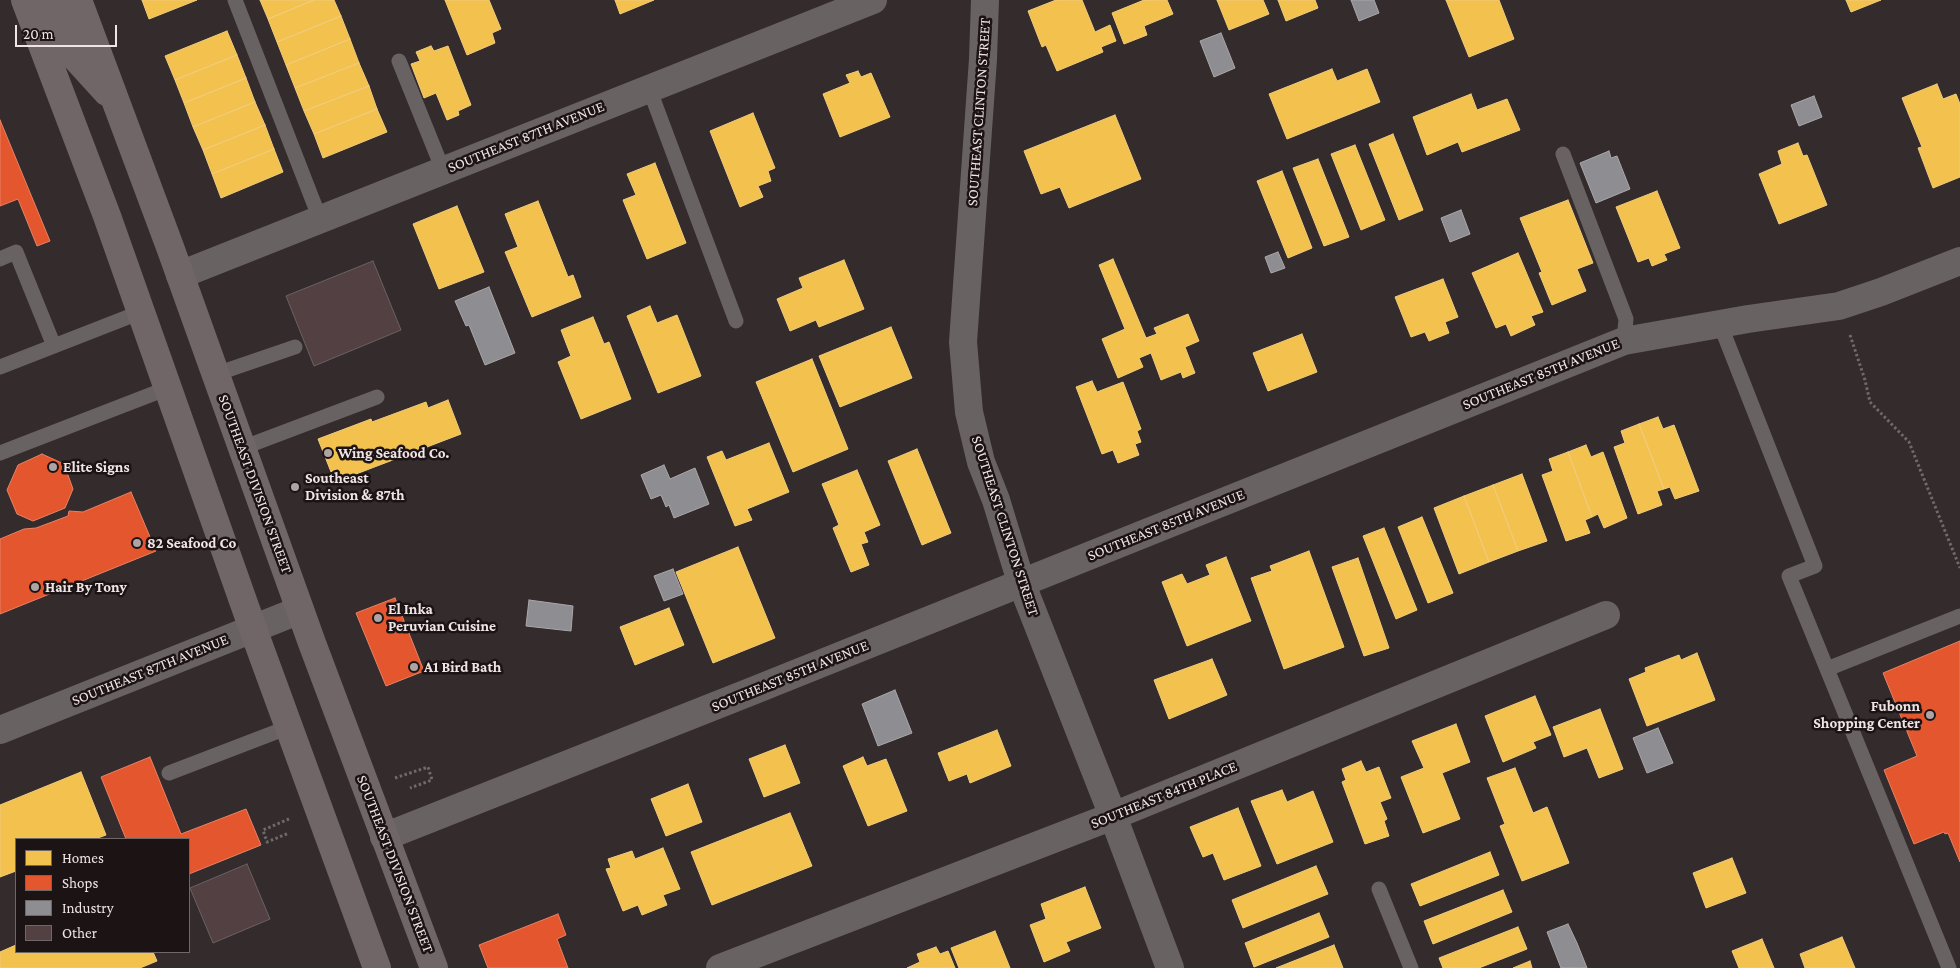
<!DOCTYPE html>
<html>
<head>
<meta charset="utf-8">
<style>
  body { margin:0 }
  #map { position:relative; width:1960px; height:968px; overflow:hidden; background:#342c2c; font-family:"Crimson Pro",serif }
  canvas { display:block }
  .legend { position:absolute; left:15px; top:838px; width:175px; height:115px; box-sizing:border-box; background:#1b1314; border:1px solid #706768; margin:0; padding:6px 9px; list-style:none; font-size:15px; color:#f0e4e5 }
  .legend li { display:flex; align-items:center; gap:10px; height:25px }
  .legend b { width:25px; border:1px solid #706768 }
  .scale { position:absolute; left:15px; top:25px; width:102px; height:22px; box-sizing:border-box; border:2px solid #f0e4e5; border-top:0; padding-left:6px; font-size:15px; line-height:18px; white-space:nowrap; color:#f0e4e5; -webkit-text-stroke:4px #1b1314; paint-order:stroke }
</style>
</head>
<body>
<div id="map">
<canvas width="1960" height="968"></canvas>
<ul class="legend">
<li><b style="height:14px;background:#f2c14e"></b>Homes</li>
<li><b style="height:14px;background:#e4572e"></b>Shops</li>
<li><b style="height:14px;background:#8d8d92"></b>Industry</li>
<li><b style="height:14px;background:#524042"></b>Other</li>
</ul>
<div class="scale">20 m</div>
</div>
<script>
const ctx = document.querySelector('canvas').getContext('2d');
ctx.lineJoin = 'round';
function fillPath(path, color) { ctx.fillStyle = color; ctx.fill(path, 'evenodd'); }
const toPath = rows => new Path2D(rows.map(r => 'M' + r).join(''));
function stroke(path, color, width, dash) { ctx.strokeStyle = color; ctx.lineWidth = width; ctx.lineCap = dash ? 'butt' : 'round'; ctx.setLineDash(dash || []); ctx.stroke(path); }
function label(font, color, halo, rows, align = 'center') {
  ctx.font = font + ' "Crimson Pro",serif'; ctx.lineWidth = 5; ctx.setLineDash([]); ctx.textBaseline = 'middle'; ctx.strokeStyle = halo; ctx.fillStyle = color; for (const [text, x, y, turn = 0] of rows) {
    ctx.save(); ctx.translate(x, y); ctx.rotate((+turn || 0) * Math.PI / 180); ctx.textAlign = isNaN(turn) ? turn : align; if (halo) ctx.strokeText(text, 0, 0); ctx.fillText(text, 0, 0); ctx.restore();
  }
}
const homes = toPath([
  [142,0,197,0,149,19,142,0],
  [260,0,314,0,268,19,260,0],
  [314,0,334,0,341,16,277,42,268,19,314,0],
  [445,0,489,0,501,29,492,33,495,43,467,55,445,0],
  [615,0,654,0,620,14,615,0],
  [1056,0,1082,0,1095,32,1110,25,1116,41,1101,47,1103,52,1057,71,1046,45,1042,47,1028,11,1056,0],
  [1144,0,1167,0,1173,14,1144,26,1147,35,1124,44,1112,13,1144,0],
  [1217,0,1263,0,1269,14,1229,30,1217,0],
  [1278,0,1315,0,1318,8,1286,21,1278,0],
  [1446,0,1499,0,1514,39,1469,57,1446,0],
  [1846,0,1881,0,1851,12,1846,0],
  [341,16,350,39,286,65,277,42,341,16],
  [227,31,237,55,175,80,165,56,227,31],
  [350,39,359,63,295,88,286,65,350,39],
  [431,46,434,51,448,46,471,105,458,111,459,115,447,120,436,93,424,98,411,64,420,61,416,52,431,46],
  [237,55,246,78,184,103,175,80,237,55],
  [359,63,369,86,304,111,295,88,359,63],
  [1332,69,1337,81,1367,69,1380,102,1287,139,1269,94,1332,69],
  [858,71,861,77,871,73,890,117,840,137,823,94,850,83,846,75,858,71],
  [246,78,255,102,193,127,184,103,246,78],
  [1937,84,1943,99,1956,94,1960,104,1960,177,1933,188,1918,148,1922,147,1902,98,1937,84],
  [369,86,377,109,314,134,304,111,369,86],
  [1471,94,1477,110,1507,99,1520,130,1462,152,1458,142,1427,155,1413,117,1471,94],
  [255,102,265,125,203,150,193,127,255,102],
  [377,109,387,132,323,158,314,134,377,109],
  [753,113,775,168,768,171,771,181,758,186,763,197,740,207,710,131,753,113],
  [1115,115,1141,179,1069,208,1060,187,1041,194,1024,151,1115,115],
  [265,125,274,149,212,174,203,150,265,125],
  [1393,134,1423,210,1399,220,1369,144,1393,134],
  [1798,143,1803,156,1807,155,1827,205,1779,224,1759,174,1782,164,1778,151,1798,143],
  [1355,145,1385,220,1361,230,1331,154,1355,145],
  [274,149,283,172,221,198,212,174,274,149],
  [1318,159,1349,237,1324,246,1293,168,1318,159],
  [655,163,686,243,647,259,623,200,636,195,627,174,655,163],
  [1282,171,1312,248,1288,258,1257,181,1282,171],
  [1657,191,1680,248,1664,254,1667,260,1652,266,1649,258,1638,262,1616,207,1657,191],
  [1568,200,1593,263,1577,269,1586,291,1552,305,1539,273,1542,272,1520,218,1568,200],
  [538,201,568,277,573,275,581,297,532,317,505,252,518,247,505,214,538,201],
  [457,206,484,272,439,289,413,224,457,206],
  [1518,253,1543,312,1531,316,1535,325,1511,336,1506,324,1496,328,1472,273,1518,253],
  [1113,259,1146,338,1157,334,1154,328,1188,314,1199,341,1185,347,1195,373,1183,378,1181,372,1161,380,1151,353,1139,358,1143,367,1118,378,1102,339,1125,329,1099,265,1113,259],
  [844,260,864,309,819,327,816,320,790,331,777,299,803,288,799,278,844,260],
  [1443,279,1458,317,1445,322,1449,333,1429,341,1425,332,1411,337,1395,297,1443,279],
  [650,306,657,323,677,315,701,376,658,393,627,316,650,306],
  [593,317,604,344,609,342,631,399,581,419,558,362,571,356,561,330,593,317],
  [891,327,912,378,840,407,819,356,891,327],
  [1302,334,1317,372,1268,391,1253,353,1302,334],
  [812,359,848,449,793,472,756,382,812,359],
  [1092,381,1097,392,1123,382,1141,429,1137,431,1141,442,1135,444,1139,455,1118,463,1113,450,1102,454,1076,387,1092,381],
  [448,400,461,434,335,482,318,439,371,419,372,422,426,402,428,408,448,400],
  [1658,417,1663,429,1674,425,1699,491,1675,499,1670,487,1664,489,1639,424,1658,417],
  [1639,424,1664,489,1657,491,1662,505,1638,514,1614,447,1625,443,1621,431,1639,424],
  [769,443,789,492,747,509,752,520,735,526,707,457,722,451,726,460,769,443],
  [1586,445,1591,457,1603,452,1627,518,1604,528,1598,514,1592,517,1568,452,1586,445],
  [917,449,951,533,922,545,888,461,917,449],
  [1568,452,1592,517,1585,520,1590,533,1566,541,1542,475,1553,471,1549,459,1568,452],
  [857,470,880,525,864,532,868,542,861,544,869,565,851,572,833,528,839,525,822,484,857,470],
  [1522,474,1547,541,1518,551,1493,485,1522,474],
  [1493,485,1518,551,1489,562,1464,496,1493,485],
  [1464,496,1489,562,1459,574,1434,508,1464,496],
  [1422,517,1453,593,1428,603,1398,527,1422,517],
  [1384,528,1417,610,1396,619,1363,536,1384,528],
  [738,547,775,638,713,663,676,572,738,547],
  [1309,551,1344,647,1284,669,1251,578,1272,571,1270,566,1309,551],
  [1226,557,1251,621,1187,646,1162,582,1182,574,1187,584,1210,575,1206,565,1226,557],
  [1358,558,1389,648,1364,656,1332,567,1358,558],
  [669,608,684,645,635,665,620,627,669,608],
  [1697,653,1715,700,1647,726,1629,679,1646,672,1645,668,1679,655,1681,660,1697,653],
  [1212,659,1227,695,1169,719,1154,680,1212,659],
  [1535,696,1551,735,1533,742,1536,748,1503,762,1485,716,1535,696],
  [1600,709,1623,769,1599,778,1587,748,1564,757,1553,727,1600,709],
  [1456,724,1470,762,1442,773,1460,819,1423,833,1401,777,1424,768,1412,741,1456,724],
  [997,730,1011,766,970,783,967,774,949,781,938,753,997,730],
  [785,745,800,783,764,797,749,759,785,745],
  [863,757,867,766,886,759,907,811,868,826,843,766,863,757],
  [1361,761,1366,772,1379,767,1391,798,1380,802,1387,819,1384,821,1389,836,1365,844,1342,782,1346,780,1342,769,1361,761],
  [1515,768,1533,813,1547,807,1569,863,1522,881,1500,826,1505,824,1487,778,1515,768],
  [81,772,106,835,95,839,16,839,16,871,0,877,0,805,81,772],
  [688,784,702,822,666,836,651,799,688,784],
  [1282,790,1287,802,1313,791,1333,842,1277,864,1251,801,1282,790],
  [1238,808,1261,866,1224,880,1213,853,1203,857,1190,827,1238,808],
  [790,813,812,866,712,905,691,852,790,813],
  [663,848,680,889,663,895,667,905,642,915,638,905,623,911,606,869,611,868,608,859,632,851,635,859,663,848],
  [1490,852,1499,875,1420,906,1411,884,1490,852],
  [1732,858,1746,893,1706,908,1693,873,1732,858],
  [1316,866,1328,894,1243,928,1232,900,1316,866],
  [1085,887,1101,928,1066,942,1070,951,1044,962,1030,925,1046,919,1041,904,1085,887],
  [1503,890,1512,912,1433,944,1424,921,1503,890],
  [1319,913,1329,937,1254,967,1245,943,1319,913],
  [1518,927,1527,949,1479,968,1443,968,1439,958,1518,927],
  [995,931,1010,968,959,968,951,948,995,931],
  [1842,937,1855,968,1805,968,1800,954,1842,937],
  [1762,939,1774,968,1739,968,1732,951,1762,939],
  [16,945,16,952,153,952,157,961,140,968,0,968,0,952,16,945],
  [1334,945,1343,968,1276,968,1334,945],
  [936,947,940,954,948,951,955,968,907,968,920,962,917,954,936,947],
  [1530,961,1532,968,1513,968,1530,961]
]);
const shops = toPath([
  [0,120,50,241,37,246,18,199,0,206,0,120],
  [42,454,64,464,73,489,65,508,33,521,17,514,7,490,18,465,42,454],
  [131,492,156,551,0,614,0,539,24,529,36,528,68,516,69,511,83,512,131,492],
  [395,598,424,671,386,686,356,613,395,598],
  [1960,641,1960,862,1948,833,1945,834,1944,832,1914,844,1884,770,1917,756,1883,673,1960,641],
  [150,757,181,834,246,809,261,845,189,874,189,839,126,839,101,777,150,757],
  [558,914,566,935,557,939,568,968,488,968,479,945,558,914]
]);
const industry = toPath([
  [1351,0,1374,0,1379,13,1359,21,1351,0],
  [1221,33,1235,68,1214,77,1200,41,1221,33],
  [1814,96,1822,117,1799,126,1791,105,1814,96],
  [1609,151,1611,158,1617,156,1630,189,1596,203,1580,163,1609,151],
  [1461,210,1470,234,1450,242,1441,218,1461,210],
  [1278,252,1285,268,1271,273,1265,257,1278,252],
  [489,287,515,353,485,365,469,325,466,326,455,301,489,287],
  [664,465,670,479,695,468,709,504,674,518,669,505,666,507,661,495,651,499,641,475,664,465],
  [673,569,683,594,664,601,654,576,673,569],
  [529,600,573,606,571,631,526,626,529,600],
  [895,690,912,733,878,746,862,704,895,690],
  [1658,728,1673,763,1647,773,1633,738,1658,728],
  [1568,924,1577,943,1587,968,1561,968,1547,932,1568,924]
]);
const building = toPath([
  [373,261,401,330,314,366,286,296,373,261],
  [247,864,270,919,213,943,190,888,247,864]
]);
const path = toPath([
  [1850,335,1865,380,1870,402,1909,442,1960,568],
  [395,778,428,767,432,780,410,788],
  [289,819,263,830,267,842,289,833]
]);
const service = toPath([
  [235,0,320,219],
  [399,61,443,170],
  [649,88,736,321],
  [1563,154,1626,319,1624,341],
  [0,259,16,252,54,346],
  [1720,324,1815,566,1789,576,1827,669],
  [0,367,141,312],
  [216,374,295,347],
  [242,448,377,397],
  [0,453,168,388],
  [169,773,289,727],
  [1379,889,1411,968],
  [1949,968,1827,669,1960,616]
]);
const minor = toPath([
  [985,0,983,59,963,342,969,412,981,462,996,500,1021,582,1113,816,1170,968],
  [180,275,873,0],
  [0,730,300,610],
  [384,837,755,690,1624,341,1748,319,1839,306,1881,292,1960,261],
  [720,968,1113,816,1606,615]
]);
const primary = toPath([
  [25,0,107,216,253,629,377,968],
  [54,0,76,58,107,92],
  [78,0,170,247,312,643,434,968]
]);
const markers = [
  [328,453,5,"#aea4a4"],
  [53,467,5,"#aea4a4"],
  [295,487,5,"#aea4a4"],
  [137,543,5,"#aea4a4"],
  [35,587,5,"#aea4a4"],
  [378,618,5,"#aea4a4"],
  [414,667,5,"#aea4a4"],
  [1930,715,5,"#aea4a4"]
];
const streetNames = [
  ["SOUTHEAST CLINTON STREET",979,112,-86],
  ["SOUTHEAST 87TH AVENUE",526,137,-22],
  ["SOUTHEAST 85TH AVENUE",1541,374,-22],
  ["SOUTHEAST DIVISION STREET",255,484,70],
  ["SOUTHEAST 85TH AVENUE",1166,525,-22],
  ["SOUTHEAST CLINTON STREET",1005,526,72],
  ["SOUTHEAST 87TH AVENUE",150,670,-22],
  ["SOUTHEAST 85TH AVENUE",790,676,-22],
  ["SOUTHEAST 84TH PLACE",1164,795,-22],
  ["SOUTHEAST DIVISION STREET",395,864,69]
];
const poiNames = [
  ["Wing Seafood Co.",338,453],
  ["Elite Signs",63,467],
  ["Southeast",305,478],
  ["Division & 87th",305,495],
  ["82 Seafood Co",147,543],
  ["Hair By Tony",45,587],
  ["El Inka",388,609],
  ["Peruvian Cuisine",388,626],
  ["A1 Bird Bath",424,667],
  ["Fubonn",1920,706,"right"],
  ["Shopping Center",1920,723,"right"]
];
fillPath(homes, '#f2c14e');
stroke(homes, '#f1cc7b', 1);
fillPath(shops, '#e4572e');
stroke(shops, '#e88165', 1);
fillPath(industry, '#8d8d92');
stroke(industry, '#aba7ab', 1);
fillPath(building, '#524042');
stroke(building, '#6a6263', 1);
stroke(path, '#706a6a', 3, [2.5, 2.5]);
stroke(service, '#696262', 15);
stroke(minor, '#696262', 28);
stroke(primary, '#716667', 28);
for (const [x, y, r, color] of markers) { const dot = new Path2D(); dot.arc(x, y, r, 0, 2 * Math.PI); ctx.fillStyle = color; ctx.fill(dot); stroke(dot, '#1b1314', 2); }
label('15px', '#f0e4e5', '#1b1314', streetNames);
label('bold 15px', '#f0e4e5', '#1b1314', poiNames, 'left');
</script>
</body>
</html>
